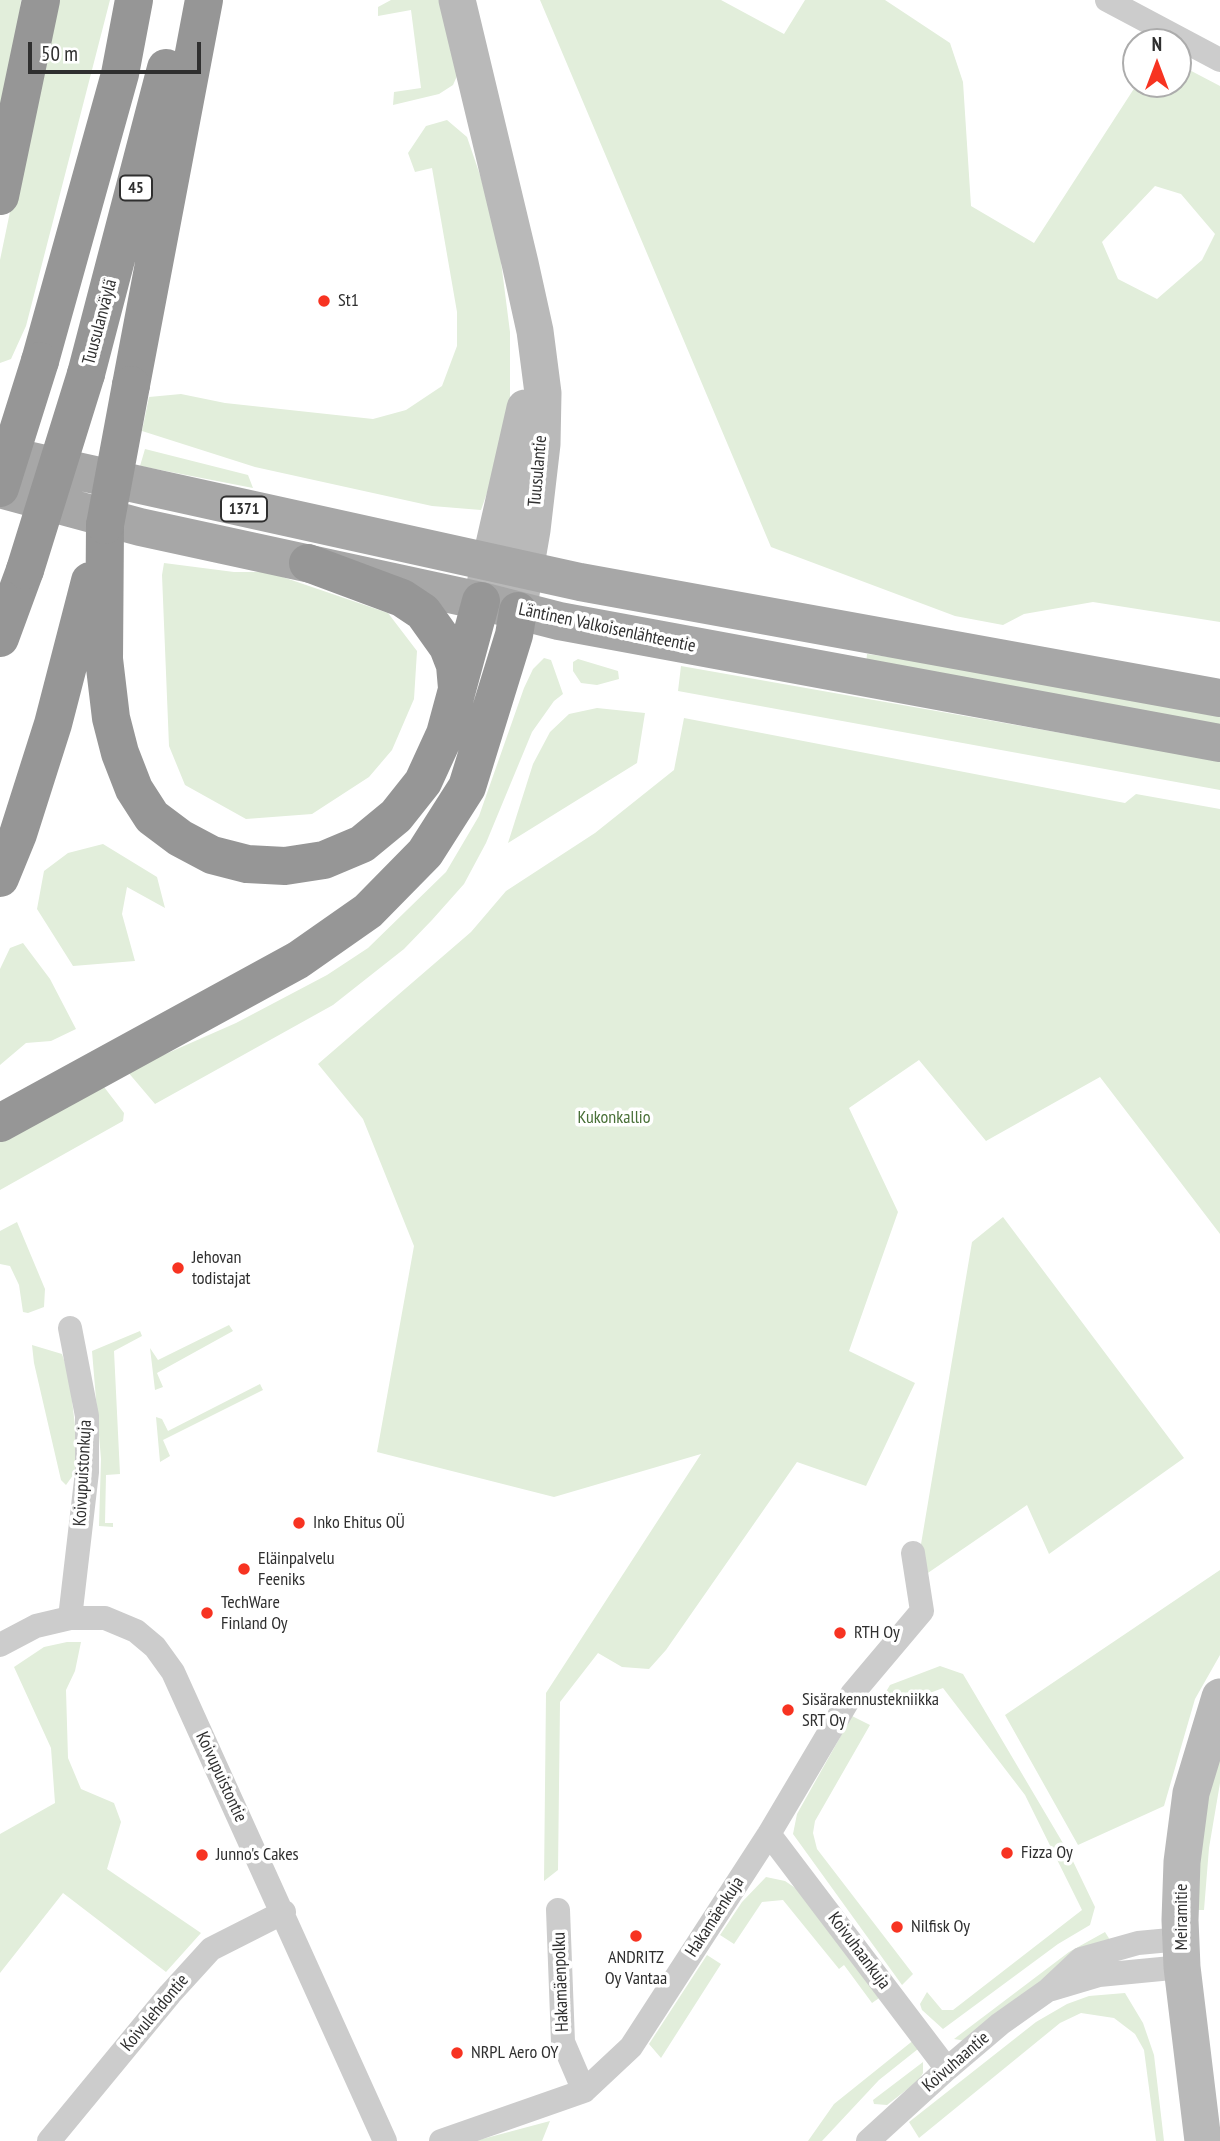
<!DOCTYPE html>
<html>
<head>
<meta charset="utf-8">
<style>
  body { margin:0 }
  #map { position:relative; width:1220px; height:2141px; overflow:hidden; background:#fff; font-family:"PT Sans Narrow",sans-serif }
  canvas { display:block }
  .north { position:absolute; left:1122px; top:28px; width:70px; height:70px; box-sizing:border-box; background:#fff; border:2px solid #acacac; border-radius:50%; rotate:0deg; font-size:19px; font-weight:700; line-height:28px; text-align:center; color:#2f2f2f }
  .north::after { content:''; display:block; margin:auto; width:24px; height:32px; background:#f73321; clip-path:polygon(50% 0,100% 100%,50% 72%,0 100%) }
  .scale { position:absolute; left:28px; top:42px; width:173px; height:32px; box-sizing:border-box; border:4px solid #2f2f2f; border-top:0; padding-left:9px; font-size:21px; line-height:24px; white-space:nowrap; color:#2f2f2f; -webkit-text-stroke:5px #fff; paint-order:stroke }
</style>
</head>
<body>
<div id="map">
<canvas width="1220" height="2141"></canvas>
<div class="north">N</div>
<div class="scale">50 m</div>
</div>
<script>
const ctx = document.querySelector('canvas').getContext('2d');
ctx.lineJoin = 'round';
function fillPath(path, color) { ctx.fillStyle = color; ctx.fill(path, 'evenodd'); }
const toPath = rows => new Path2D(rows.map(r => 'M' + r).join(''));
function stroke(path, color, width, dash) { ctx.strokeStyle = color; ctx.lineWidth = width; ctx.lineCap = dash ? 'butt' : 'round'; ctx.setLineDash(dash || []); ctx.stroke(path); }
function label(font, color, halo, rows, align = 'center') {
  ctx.font = font + ' "PT Sans Narrow",sans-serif'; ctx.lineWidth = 7; ctx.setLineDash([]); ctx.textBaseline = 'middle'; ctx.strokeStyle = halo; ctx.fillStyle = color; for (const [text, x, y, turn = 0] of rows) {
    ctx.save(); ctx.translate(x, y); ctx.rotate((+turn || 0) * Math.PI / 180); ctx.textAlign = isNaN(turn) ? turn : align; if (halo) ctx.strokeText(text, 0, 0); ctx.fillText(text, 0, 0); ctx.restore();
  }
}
const green = toPath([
  [0,0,21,0,15,56,0,128],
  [54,0,110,0,26,326,11,359,0,363,0,260],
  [391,0,446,0,457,76,453,85,439,94,393,105,394,92,421,88,411,10,378,16,378,7],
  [540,0,721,0,784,34,805,0,885,0,950,43,963,82,971,206,1034,243,1137,84,1178,84,1178,64,1220,86,1220,622,1093,602,1024,614,1003,625,955,616,771,547],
  [1155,186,1181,194,1215,234,1202,260,1157,299,1118,279,1102,242],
  [447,120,467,137,481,178,500,254,510,332,510,397,494,473,481,510,432,506,255,467,142,431,149,397,181,394,225,403,373,419,406,410,442,386,457,346,457,312,432,168,415,172,408,153,426,126],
  [145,449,248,475,253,488,140,466],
  [164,563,234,572,268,572,388,613,417,651,414,699,392,750,369,777,312,814,246,819,185,785,169,746,162,575],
  [867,654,976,668,1220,711,1220,726,866,665],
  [544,658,551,660,563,694,554,701,532,732,486,843,464,884,432,920,404,949,333,1005,155,1104,127,1071,236,1023,327,975,368,948,446,872,479,816,524,688,533,669],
  [578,659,618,671,619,679,597,685,581,683,573,671,573,662],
  [681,666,1220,761,1220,790,678,691],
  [597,708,645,713,637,763,508,843,533,764,550,732,569,714],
  [684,718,1125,803,1136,794,1220,809,1220,1234,1100,1077,986,1141,919,1060,849,1108,898,1212,849,1351,915,1383,866,1486,797,1462,666,1650,649,1669,622,1667,598,1653,560,1702,558,1870,544,1881,546,1693,701,1454,554,1497,377,1452,414,1246,363,1119,318,1064,471,932,506,891,595,833,674,770],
  [103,844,157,877,165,908,127,887,122,914,135,961,73,966,37,909,44,871,68,853],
  [23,943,50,979,76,1029,51,1041,26,1043,0,1065,0,969,10,948],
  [101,1083,124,1113,123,1121,0,1190,0,1142],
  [1003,1217,1184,1458,1049,1554,1027,1505,922,1577,920,1550,972,1242],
  [17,1222,45,1289,44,1307,28,1313,23,1312,19,1285,10,1266,0,1264,0,1231],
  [229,1325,233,1331,157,1373,163,1387,155,1390,150,1348,158,1360],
  [140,1331,142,1336,114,1351,120,1474,106,1475,105,1523,113,1523,113,1527,99,1526,101,1459,92,1351],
  [32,1345,62,1354,69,1375,76,1434,76,1471,66,1485,61,1480,34,1363],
  [260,1384,263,1390,163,1440,170,1456,160,1462,156,1417,162,1419,168,1431],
  [1220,1570,1220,1655,1195,1699,1164,1806,1078,1845,1005,1715],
  [67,1642,81,1642,75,1671,66,1690,68,1758,81,1789,114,1803,121,1822,107,1869,201,1933,166,1972,63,1893,0,1973,0,1834,55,1803,51,1748,14,1667,44,1647],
  [940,1666,963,1674,1070,1855,1095,1907,1090,1925,1058,1944,943,2029,922,2010,920,2004,927,1992,942,2010,953,2010,1082,1910,1025,1795,943,1688,890,1708,884,1695,890,1685],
  [852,1716,870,1725,815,1821,813,1833,817,1849,913,1974,902,1985,793,1834,797,1814],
  [1220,1745,1220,1783,1209,1848,1204,1910,1195,1910,1201,1819],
  [766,1877,785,1881,806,1895,882,1996,872,2003,844,1965,839,1969,783,1900,762,1902,734,1944,720,1935,742,1902],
  [1105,1932,1110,1940,966,2041,954,2039,1069,1952],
  [707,1955,721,1964,661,2058,649,2044],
  [1125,1993,1143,2023,1154,2055,1164,2141,1156,2141,1144,2050,1135,2034,1114,2018,1081,2013,1060,2023,919,2138,909,2122,1036,2022,1067,2004,1089,1996],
  [915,2039,918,2049,879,2080,822,2141,808,2141,834,2104],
  [923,2062,923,2073,918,2081,887,2105,874,2104,873,2100],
  [550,2121,542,2141,475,2141]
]);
const minor = toPath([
  [1107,0,1220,60],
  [70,1618,87,1472,87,1416,70,1328],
  [0,1645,36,1626,70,1618,105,1618,136,1631,155,1647,173,1672,385,2141],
  [769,1834,947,2069],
  [558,1910,563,2042,584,2091],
  [1052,1989,1099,1975,1182,1967],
  [49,2141,170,1994,211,1949,284,1912],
  [441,2141,584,2091,631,2047,769,1834,852,1694,922,1611,913,1553],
  [868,2141,947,2069,1000,2024,1048,1990,1081,1959,1138,1943,1181,1939]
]);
const secondary = toPath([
  [457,0,520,263,535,331,543,393,542,444,532,530,518,611],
  [483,593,525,408],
  [1203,2141,1182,1967,1180,1920,1182,1862,1191,1793,1220,1697]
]);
const primary = toPath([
  [0,454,580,582,1220,698],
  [0,489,140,527,481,601,559,621,1220,743]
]);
const motorway = toPath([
  [0,196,41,0],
  [40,361,120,74,134,0],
  [86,374,166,68],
  [131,385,204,0],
  [105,525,104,659,111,718,120,753,134,789,152,817,180,838,212,855,247,864,285,866,324,860,362,844,396,816,423,782,445,734,481,601],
  [308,563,402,598,423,612,448,647,455,665,457,688],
  [0,638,25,570],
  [0,878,18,834,53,724,90,581],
  [0,1123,298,960,368,911,425,853,467,787,514,635,518,611]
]);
const motorwayBridge = toPath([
  [0,488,40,361],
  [105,525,131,385],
  [25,570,86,374]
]);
const markers = [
  [324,301,7,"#f73321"],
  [178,1268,7,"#f73321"],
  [299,1523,7,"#f73321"],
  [244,1569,7,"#f73321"],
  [207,1613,7,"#f73321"],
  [840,1633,7,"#f73321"],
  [788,1710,7,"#f73321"],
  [1007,1853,7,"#f73321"],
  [202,1855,7,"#f73321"],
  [897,1927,7,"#f73321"],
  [636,1936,7,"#f73321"],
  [457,2053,7,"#f73321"]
];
const shields = [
  [136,188,32],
  [244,509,46]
];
const shieldNames = [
  ["45",136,188],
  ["1371",244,509]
];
const poiNames = [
  ["St1",338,301],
  ["Jehovan",192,1258],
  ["todistajat",192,1279],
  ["Inko Ehitus OÜ",313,1523],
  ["Eläinpalvelu",258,1559],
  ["Feeniks",258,1580],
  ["TechWare",221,1603],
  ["Finland Oy",221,1624],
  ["RTH Oy",854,1633],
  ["Sisärakennustekniikka",802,1700],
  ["SRT Oy",802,1721],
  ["Fizza Oy",1021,1853],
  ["Junno's Cakes",216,1855],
  ["Nilfisk Oy",911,1927],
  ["ANDRITZ",636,1958,"center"],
  ["Oy Vantaa",636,1979,"center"],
  ["NRPL Aero OY",471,2053]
];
const streetNames = [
  ["Tuusulanväylä",100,322,-75],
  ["Tuusulantie",538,471,-85],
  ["Läntinen Valkoisenlähteentie",607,628,12],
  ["Koivupuistonkuja",83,1473,-87],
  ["Koivupuistontie",221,1777,65],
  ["Hakamäenkuja",715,1917,-57],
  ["Meiramitie",1182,1917,-90],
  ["Koivuhaankuja",859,1951,53],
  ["Hakamäenpolku",561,1982,-92],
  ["Koivulehdontie",155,2013,-50],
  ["Koivuhaantie",956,2062,-41]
];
const parkNames = [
  ["Kukonkallio",614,1118]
];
fillPath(green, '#e2eedb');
stroke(minor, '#ccc', 24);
stroke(secondary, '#b9b9b9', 37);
stroke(primary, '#a7a7a7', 38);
stroke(motorway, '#969696', 38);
stroke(motorwayBridge, '#969696', 38);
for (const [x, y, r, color] of markers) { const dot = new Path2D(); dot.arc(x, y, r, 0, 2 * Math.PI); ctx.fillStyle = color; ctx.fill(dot); stroke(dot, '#fff', 2.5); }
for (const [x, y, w] of shields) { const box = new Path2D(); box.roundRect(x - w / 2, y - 12.5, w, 25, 5); ctx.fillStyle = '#fff'; ctx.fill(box); stroke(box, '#2f2f2f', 2); }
label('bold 16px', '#2f2f2f', null, shieldNames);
label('18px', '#2f2f2f', '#fff', poiNames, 'left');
label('18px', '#2f2f2f', '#fff', streetNames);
label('18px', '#497038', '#fff', parkNames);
</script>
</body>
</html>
